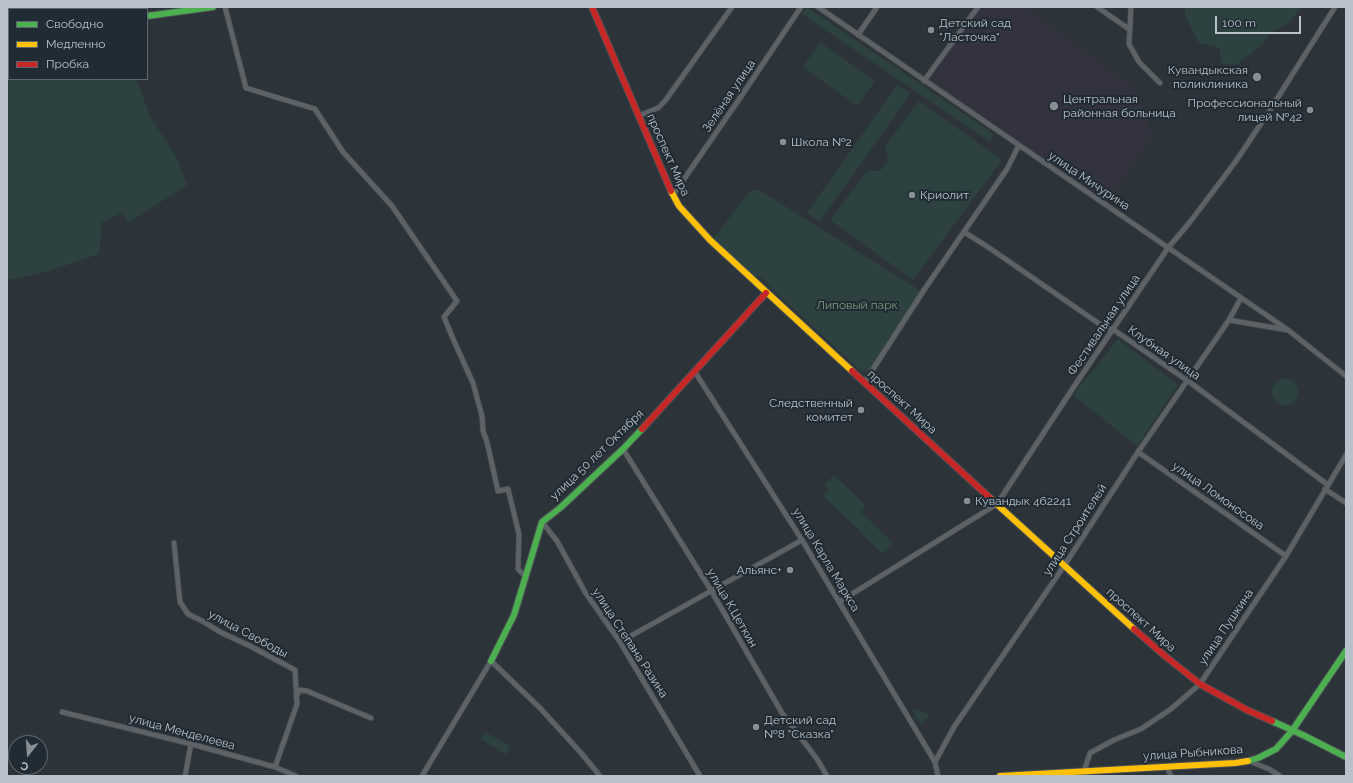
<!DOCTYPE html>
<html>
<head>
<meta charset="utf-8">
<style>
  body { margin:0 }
  #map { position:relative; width:1353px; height:783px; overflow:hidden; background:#2d3439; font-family:Raleway,sans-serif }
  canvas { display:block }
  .frame { position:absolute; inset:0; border:8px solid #b8c1c9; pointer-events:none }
  .legend { position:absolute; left:8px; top:8px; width:140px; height:72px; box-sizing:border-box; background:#202b34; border:1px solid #5d6770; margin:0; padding:5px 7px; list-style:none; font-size:12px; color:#b8c1c9 }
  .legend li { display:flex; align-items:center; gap:8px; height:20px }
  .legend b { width:20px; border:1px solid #5d6770 }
  .north { position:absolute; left:8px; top:735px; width:40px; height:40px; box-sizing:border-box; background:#202b34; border:1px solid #5d6770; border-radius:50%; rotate:197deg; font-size:11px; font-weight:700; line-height:16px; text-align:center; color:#b8c1c9 }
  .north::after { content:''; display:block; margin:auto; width:14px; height:18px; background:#879097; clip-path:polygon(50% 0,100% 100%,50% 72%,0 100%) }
  .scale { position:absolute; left:1215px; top:16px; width:86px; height:18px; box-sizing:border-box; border:2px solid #b8c1c9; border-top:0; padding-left:5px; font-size:12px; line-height:14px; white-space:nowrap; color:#b8c1c9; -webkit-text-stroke:3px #202b34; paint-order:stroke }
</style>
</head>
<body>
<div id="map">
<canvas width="1353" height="783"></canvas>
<div class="frame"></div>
<ul class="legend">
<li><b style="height:5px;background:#4caf50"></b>Свободно</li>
<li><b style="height:5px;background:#ffc107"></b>Медленно</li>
<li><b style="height:5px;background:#c62828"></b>Пробка</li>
</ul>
<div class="north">С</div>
<div class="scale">100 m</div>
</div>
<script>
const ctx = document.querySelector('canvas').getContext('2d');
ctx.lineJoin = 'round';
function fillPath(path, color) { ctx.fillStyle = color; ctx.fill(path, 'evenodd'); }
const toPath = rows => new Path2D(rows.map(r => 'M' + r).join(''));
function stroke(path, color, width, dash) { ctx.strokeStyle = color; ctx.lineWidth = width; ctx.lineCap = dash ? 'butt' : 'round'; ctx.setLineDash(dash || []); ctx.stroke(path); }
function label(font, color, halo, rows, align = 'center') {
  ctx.font = font + ' Raleway,sans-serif'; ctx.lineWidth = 4; ctx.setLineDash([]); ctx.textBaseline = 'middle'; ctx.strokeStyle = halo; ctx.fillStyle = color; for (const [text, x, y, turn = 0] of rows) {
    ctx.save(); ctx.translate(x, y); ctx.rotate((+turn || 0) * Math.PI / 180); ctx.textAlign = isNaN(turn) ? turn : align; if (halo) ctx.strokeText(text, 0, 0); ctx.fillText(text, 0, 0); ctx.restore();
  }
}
const medical = toPath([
  [981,7,1026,7,1135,88,1153,136,1108,202,928,80]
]);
const green = toPath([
  [807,7,994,134,990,142,802,14],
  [1185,7,1302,7,1288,23,1270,34,1263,44,1236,65,1221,63,1220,48,1199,43,1185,15],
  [820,42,875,81,857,106,803,67],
  [9,62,9,79,136,79,151,118,177,158,187,185,128,223,122,213,102,222,99,254,46,272,7,280,7,63],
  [897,85,911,93,820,221,807,213],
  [919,101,1002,160,913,280,830,220,867,171,880,171,888,161,885,146],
  [753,190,759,190,921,291,869,371,862,371,859,369,770,287,762,277,751,276,713,239,749,192],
  [1118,339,1178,385,1137,446,1073,395],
  '1272 392a13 13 0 1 1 26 0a13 13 0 1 1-26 0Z',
  [834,475,866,506,861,512,893,543,883,554,860,532,858,527,857,528,823,496,829,490,824,485],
  [911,708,930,715,921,725],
  [485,732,510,746,506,755,481,739]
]);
const street = toPath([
  [89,7,90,9],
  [225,7,246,88,315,109,343,152,392,206,457,301,444,317,454,341,473,383,482,416,483,431,487,442,498,491,508,489,519,534,518,569,525,576],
  [818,7,1288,330,1346,376],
  [1097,7,1129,29],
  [1131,7,1129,44,1139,62,1160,83],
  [858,35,877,7],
  [924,81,978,7],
  [638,116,658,108,665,101,732,7],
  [673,195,740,98,801,7],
  [964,232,988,247,1101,325,1114,330,1188,381,1328,485],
  [1229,320,1287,330],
  [695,372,802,540,935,762],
  [864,383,924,290,1007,169,1019,145],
  [623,449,712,592,782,713,817,759,827,776],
  [1138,452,1286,556],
  [1325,489,1346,503],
  [542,522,557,541,585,592,620,642,700,776],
  [174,543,180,602,188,614,204,622,220,632,250,646,295,670,297,704,275,767],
  [839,602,997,504,1075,385,1168,248,1190,222,1236,161,1268,113,1335,7],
  [620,642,802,540],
  [296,696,300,690,307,691,371,718],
  [62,712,191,744,275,767,296,776],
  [1249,761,1269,769,1280,776],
  [1167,767,1171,776],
  [185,776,191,744],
  [422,776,491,661,540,708,582,754,600,776],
  [938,776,935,762,954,727,1064,566,1138,452,1229,320,1241,298],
  [1087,776,1085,768,1090,753,1114,740,1141,729,1171,709,1200,684,1286,556,1346,455]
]);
const fast = toPath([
  [147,16,213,7],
  [491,661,514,615,542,522,560,508,623,449,642,429],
  [1272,721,1305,736,1346,757],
  [1248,761,1258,758,1276,749,1292,731,1346,651]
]);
const slow = toPath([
  [7,42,9,41],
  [671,191,679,206,710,240,852,371],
  [990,498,1134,629],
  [1000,776,1235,763,1248,761]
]);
const jam = toPath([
  [592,7,671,191],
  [852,371,990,498],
  [642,429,766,293],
  [1134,629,1165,656,1200,684,1247,710,1272,721]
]);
const markers = [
  [931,30,4,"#879097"],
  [1257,77,5,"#879097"],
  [1054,106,5,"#879097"],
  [1310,110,4,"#879097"],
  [783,142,4,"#879097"],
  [912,195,4,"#879097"],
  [861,410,4,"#879097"],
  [967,501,4,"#879097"],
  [790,570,4,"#879097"],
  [756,727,4,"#879097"]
];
const poiNames = [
  ["Детский сад",939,23],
  ["\"Ласточка\"",939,37],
  ["Кувандыкская",1248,70,"right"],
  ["поликлиника",1248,84,"right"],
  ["Центральная",1063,99],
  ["районная больница",1063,113],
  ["Профессиональный",1302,103,"right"],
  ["лицей №42",1302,117,"right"],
  ["Школа №2",791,142],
  ["Криолит",920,195],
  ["Следственный",853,403,"right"],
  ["комитет",853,417,"right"],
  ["Кувандык 462241",975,501],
  ["Альянс+",782,570,"right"],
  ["Детский сад",764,720],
  ["№8 \"Сказка\"",764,734]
];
const streetNames = [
  ["Зелёная улица",729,96,-56],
  ["проспект Мира",668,155,66],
  ["улица Мичурина",1089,181,34],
  ["Фестивальная улица",1104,325,-56],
  ["Клубная улица",1164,353,35],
  ["проспект Мира",902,402,42],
  ["улица 50 лет Октября",597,455,-44],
  ["улица Ломоносова",1218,496,35],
  ["улица Строителей",1075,530,-57],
  ["улица Карла Маркса",826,560,59],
  ["улица К.Цеткин",732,608,60],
  ["проспект Мира",1141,620,42],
  ["улица Пушкина",1226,627,-56],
  ["улица Свободы",248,634,28],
  ["улица Степана Разина",630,643,57],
  ["улица Менделеева",182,732,15],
  ["улица Рыбникова",1193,753,-4]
];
const parkNames = [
  ["Липовый парк",857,305]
];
fillPath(medical, '#32333f');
fillPath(green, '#2d4140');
stroke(street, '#4a5054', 6);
stroke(fast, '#4a5054', 8);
stroke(slow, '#4a5054', 8);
stroke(jam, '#4a5054', 8);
stroke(street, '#5d6267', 4.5);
stroke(fast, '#4caf50', 6);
stroke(slow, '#ffc107', 6);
stroke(jam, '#c62828', 6);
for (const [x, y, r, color] of markers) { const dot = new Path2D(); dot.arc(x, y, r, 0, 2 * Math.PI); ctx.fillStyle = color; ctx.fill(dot); stroke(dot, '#202b34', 1.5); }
label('12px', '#b8c1c9', '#202b34', poiNames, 'left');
label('12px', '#b8c1c9', '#202b34', streetNames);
label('12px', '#789d7c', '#202b34', parkNames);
</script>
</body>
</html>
